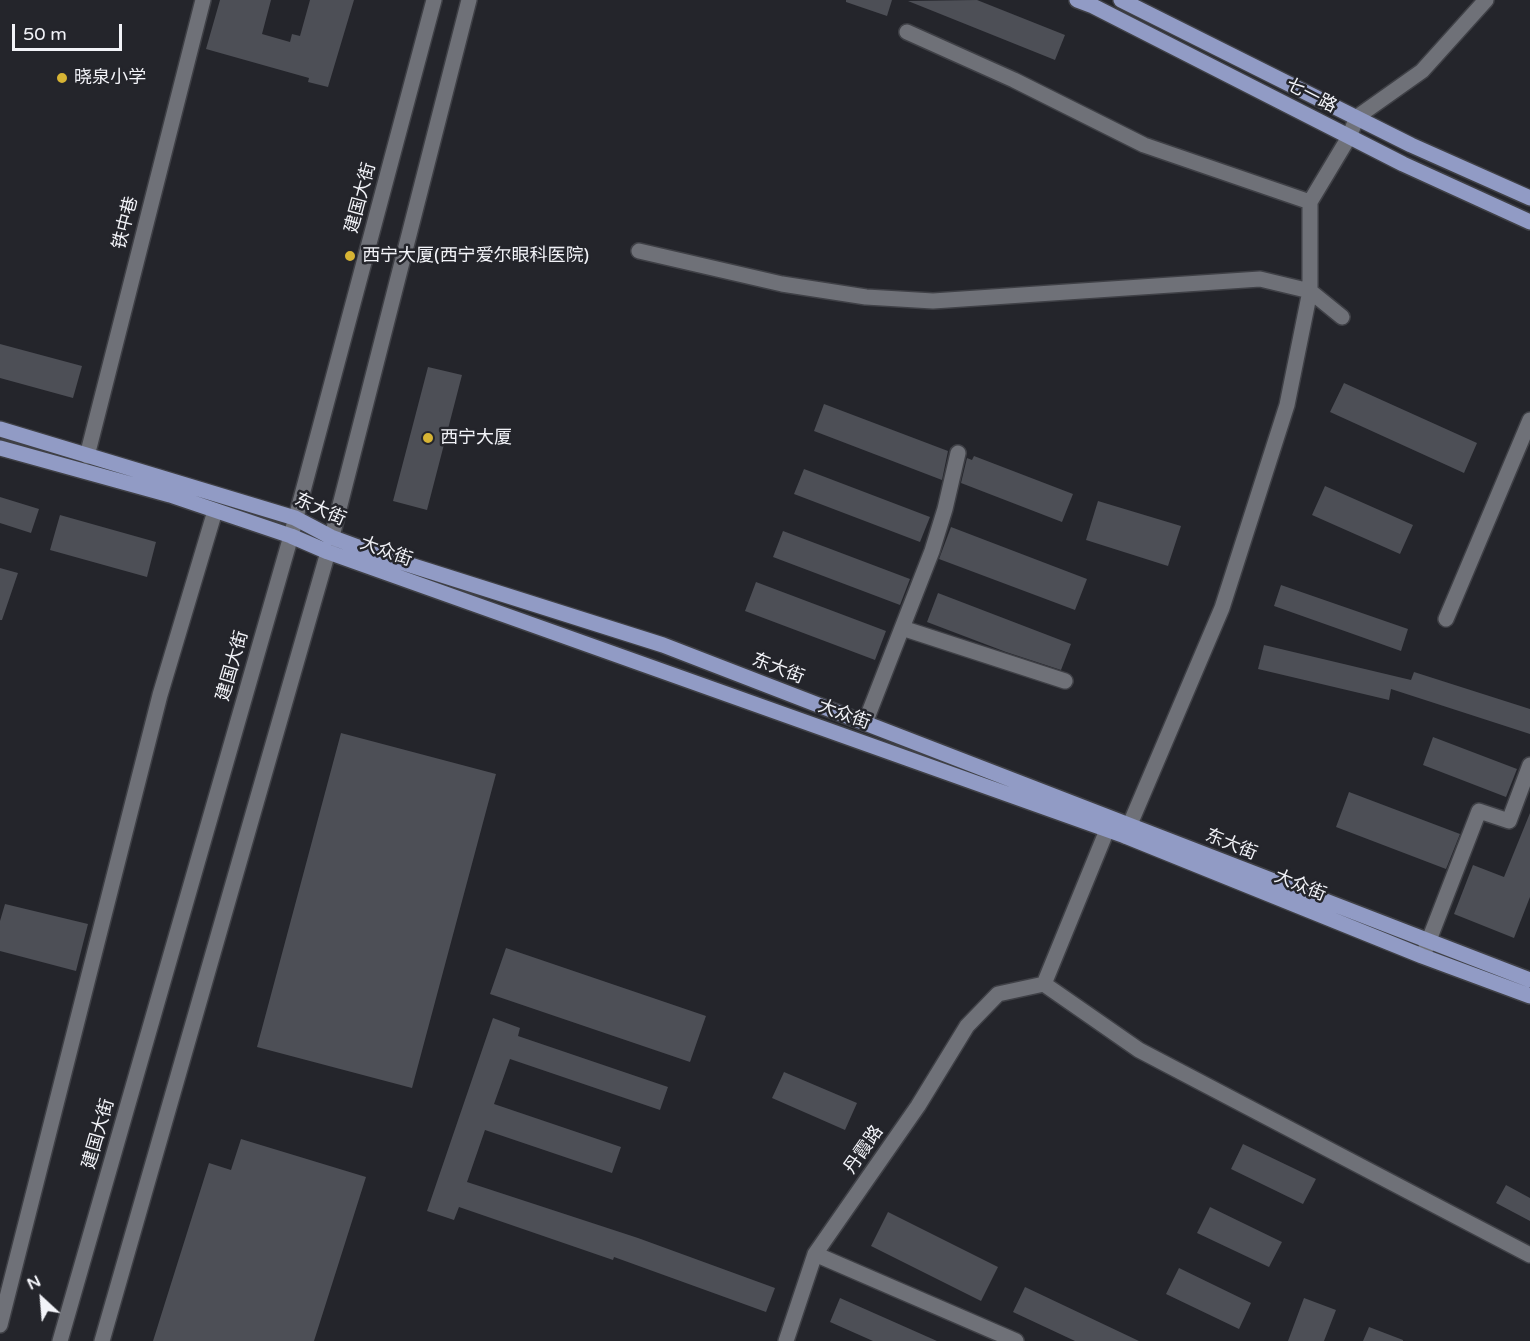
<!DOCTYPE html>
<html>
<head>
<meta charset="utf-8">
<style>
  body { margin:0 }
  #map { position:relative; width:1530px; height:1341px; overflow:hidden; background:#24252b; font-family:"Varela Round",sans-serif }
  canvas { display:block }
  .north { position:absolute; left:12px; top:1269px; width:60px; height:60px; -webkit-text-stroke:4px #24252b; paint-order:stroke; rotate:334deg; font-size:16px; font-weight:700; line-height:24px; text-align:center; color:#f2f3f8 }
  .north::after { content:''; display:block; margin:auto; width:21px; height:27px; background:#f2f3f8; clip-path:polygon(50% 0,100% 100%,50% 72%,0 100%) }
  .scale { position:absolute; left:12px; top:24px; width:110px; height:27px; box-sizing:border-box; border:3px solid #f2f3f8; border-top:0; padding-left:8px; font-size:18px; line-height:21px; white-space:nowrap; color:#f2f3f8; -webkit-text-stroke:4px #24252b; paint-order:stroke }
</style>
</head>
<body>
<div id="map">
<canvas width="1530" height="1341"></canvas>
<div class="north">N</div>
<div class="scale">50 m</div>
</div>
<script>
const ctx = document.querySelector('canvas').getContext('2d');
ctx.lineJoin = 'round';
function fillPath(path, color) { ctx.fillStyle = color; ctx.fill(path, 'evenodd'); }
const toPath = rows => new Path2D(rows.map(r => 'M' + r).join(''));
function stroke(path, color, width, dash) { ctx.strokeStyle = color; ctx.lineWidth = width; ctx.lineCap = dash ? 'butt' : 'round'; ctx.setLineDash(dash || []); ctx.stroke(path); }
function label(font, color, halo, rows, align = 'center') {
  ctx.font = font + ' "Varela Round","Noto Sans SC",sans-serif'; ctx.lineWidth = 5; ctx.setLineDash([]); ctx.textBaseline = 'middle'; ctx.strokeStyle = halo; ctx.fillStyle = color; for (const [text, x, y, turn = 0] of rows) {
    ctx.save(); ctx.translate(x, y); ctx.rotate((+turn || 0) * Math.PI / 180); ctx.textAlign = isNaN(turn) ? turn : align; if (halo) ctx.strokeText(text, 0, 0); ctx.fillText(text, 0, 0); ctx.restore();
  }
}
const building = toPath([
  [220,0,271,0,262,34,290,42,292,34,300,36,310,0,354,0,328,87,308,82,309,78,206,49],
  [846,0,892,0,887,16,846,2],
  [977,0,1065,35,1055,60,908,1],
  [0,344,82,366,73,398,0,378],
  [428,367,462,375,427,510,393,501],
  [1344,383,1477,443,1464,473,1330,412],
  [824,404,948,451,942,480,814,431],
  [974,456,1073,494,1062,522,961,483,967,458,972,460],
  [804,469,930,517,920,542,794,494],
  [1325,486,1413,525,1400,554,1312,515],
  [0,497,39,509,31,533,0,523],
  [1098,501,1181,526,1168,566,1086,540],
  [60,515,156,542,147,577,50,550],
  [951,527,1087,579,1075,610,939,559],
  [783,531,910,579,900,605,773,557],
  [0,568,18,573,2,620,0,620],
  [756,582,886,631,875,660,745,611],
  [1281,585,1408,629,1401,651,1274,606],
  [938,593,1071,644,1061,670,1006,652,927,622],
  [1264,645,1411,680,1414,672,1530,709,1530,734,1391,689,1389,700,1258,669],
  [341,733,496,774,412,1088,257,1047],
  [1433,737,1517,769,1506,797,1423,765],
  [1349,792,1460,834,1446,869,1336,827],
  [1530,813,1530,897,1514,938,1454,914,1473,865,1504,877],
  [5,904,88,924,76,971,0,951,0,921],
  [506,948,706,1016,690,1062,490,994],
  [493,1018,520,1028,518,1036,668,1087,660,1110,510,1059,494,1104,621,1147,612,1173,485,1130,467,1182,638,1238,775,1288,766,1312,614,1257,613,1260,459,1207,454,1220,427,1211],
  [784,1072,857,1103,845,1130,772,1098],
  [241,1139,366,1177,314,1341,153,1341,209,1163,231,1170],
  [1243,1144,1316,1179,1303,1204,1231,1169],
  [1506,1185,1530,1198,1530,1221,1496,1203],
  [1210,1207,1282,1242,1269,1267,1197,1233],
  [888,1212,998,1267,981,1301,871,1246],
  [1179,1268,1251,1303,1239,1329,1166,1294],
  [1025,1287,1139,1341,1075,1341,1013,1312],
  [840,1298,937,1341,873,1341,830,1322],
  [1304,1298,1336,1310,1324,1341,1288,1341],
  [1369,1327,1403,1340,1403,1341,1363,1341]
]);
const minor = toPath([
  [907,32,1014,80,1144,145,1310,202],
  [639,251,782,284,866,297,933,301,1260,279,1310,291,1342,317],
  [87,456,203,0],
  [1446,619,1530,420],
  [902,628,1065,681],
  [865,723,932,551,945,509,958,453],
  [1125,836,1222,608,1287,405,1310,291,1310,202,1349,137,1357,117,1422,71,1486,0],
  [1424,953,1479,811,1509,821,1530,765],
  [1044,984,1107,830],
  [815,1254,1016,1341],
  [0,1325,160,695,215,511],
  [60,1341,291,536,434,0],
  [102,1341,328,552,469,0],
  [786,1341,815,1254,918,1106,967,1026,998,994,1044,984,1139,1050,1530,1255]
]);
const major = toPath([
  [1077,0,1093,6,1403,164,1530,222],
  [1121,0,1411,145,1530,198],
  [0,429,295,518,331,537,385,557,663,645,1530,980],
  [0,448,170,495,291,536,328,552,1125,836,1422,956,1530,996]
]);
const markers = [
  [62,78,6,"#d7b434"],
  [350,256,6,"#d7b434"],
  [428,438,6,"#d7b434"]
];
const poiNames = [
  ["晓泉小学",74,78],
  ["西宁大厦(西宁爱尔眼科医院)",362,256],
  ["西宁大厦",440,438]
];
const streetNames = [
  ["七一路",1311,96,27],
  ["建国大街",361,198,-75],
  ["铁中巷",126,223,-76],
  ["东大街",320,510,24],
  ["大众街",386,552,20],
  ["建国大街",233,666,-74],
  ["东大街",778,669,21],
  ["大众街",844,715,20],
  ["东大街",1231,845,22],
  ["大众街",1300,886,22],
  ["建国大街",99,1134,-74],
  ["丹霞路",864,1150,-55]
];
fillPath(building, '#4d4f56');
stroke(minor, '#3f4046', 18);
stroke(major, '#3f4046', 18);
stroke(minor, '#6f7178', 15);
stroke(major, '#919bc5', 15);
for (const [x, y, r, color] of markers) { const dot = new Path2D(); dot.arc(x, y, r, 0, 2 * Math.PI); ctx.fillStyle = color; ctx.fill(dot); stroke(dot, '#24252b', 2); }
label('18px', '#f2f3f8', '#24252b', poiNames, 'left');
label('18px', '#f2f3f8', '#24252b', streetNames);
</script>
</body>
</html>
